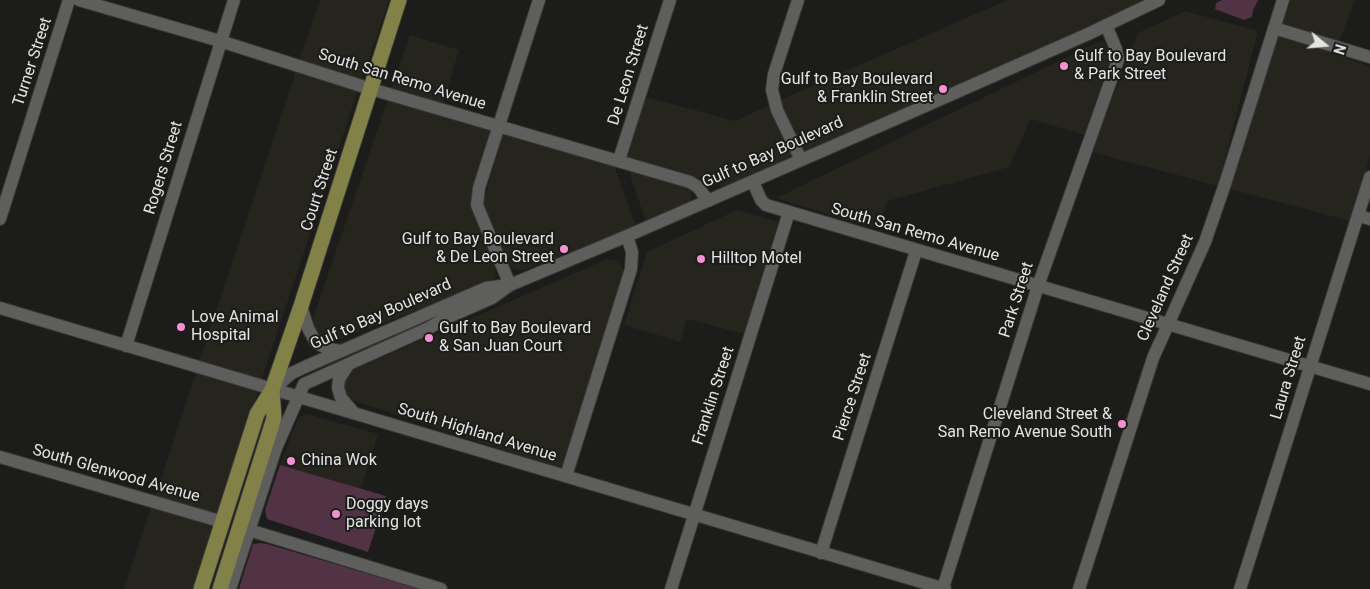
<!DOCTYPE html>
<html>
<head>
<meta charset="utf-8">
<style>
  body { margin:0 }
  #map { position:relative; width:1370px; height:589px; overflow:hidden; background:#1c1c1a; font-family:Roboto,sans-serif }
  canvas { display:block }
  .north { position:absolute; left:1300px; top:20px; width:50px; height:50px; -webkit-text-stroke:4px #1c1c1a; paint-order:stroke; rotate:107deg; font-size:14px; font-weight:700; line-height:20px; text-align:center; color:#e4e4e3 }
  .north::after { content:''; display:block; margin:auto; width:18px; height:22px; background:#e4e4e3; clip-path:polygon(50% 0,100% 100%,50% 72%,0 100%) }
</style>
</head>
<body>
<div id="map">
<canvas width="1370" height="589"></canvas>
<div class="north">N</div>
</div>
<script>
const ctx = document.querySelector('canvas').getContext('2d');
ctx.lineJoin = 'round';
function fillPath(path, color) { ctx.fillStyle = color; ctx.fill(path, 'evenodd'); }
const toPath = rows => new Path2D(rows.map(r => 'M' + r).join(''));
function stroke(path, color, width, dash) { ctx.strokeStyle = color; ctx.lineWidth = width; ctx.lineCap = dash ? 'butt' : 'round'; ctx.setLineDash(dash || []); ctx.stroke(path); }
function label(font, color, halo, rows, align = 'center') {
  ctx.font = font + ' Roboto,sans-serif'; ctx.lineWidth = 4; ctx.setLineDash([]); ctx.textBaseline = 'middle'; ctx.strokeStyle = halo; ctx.fillStyle = color; for (const [text, x, y, turn = 0] of rows) {
    ctx.save(); ctx.translate(x, y); ctx.rotate((+turn || 0) * Math.PI / 180); ctx.textAlign = isNaN(turn) ? turn : align; if (halo) ctx.strokeText(text, 0, 0); ctx.fillText(text, 0, 0); ctx.restore();
  }
}
const built = toPath([
  [320,0,389,0,362,80,299,61],
  [1007,0,1142,0,1136,5,804,153,783,108,780,100],
  [1289,0,1355,0,1339,42,1281,24],
  [1185,11,1258,31,1218,186,1091,152,1138,33],
  [1278,34,1335,52,1335,54,1370,67,1370,157,1350,221,1230,189],
  [410,35,459,50,443,104,391,89],
  [1100,41,1105,43,1111,58,1084,135,1031,119,1009,167,888,201,877,229,776,198],
  [296,71,358,90,261,381,199,362],
  [646,97,735,121,770,105,793,158,726,187,627,157],
  [388,99,491,129,474,186,472,206,496,268,495,277,490,283,330,343,320,339,312,321],
  [503,133,614,165,636,227,523,270,515,270,510,266,485,209,484,201],
  [628,169,688,187,692,194,691,202,646,222],
  [737,210,778,222,744,334,687,319,680,342,624,325,647,252],
  [607,259,619,261,624,271,562,469,355,401,346,396,344,388,344,381,351,371],
  [196,372,258,391,218,515,155,497],
  [307,414,378,434,361,489,280,465,297,421,301,416],
  [151,507,215,526,194,589,124,589]
]);
const green = toPath([
  [1222,0,1258,0,1253,10,1252,17,1244,20,1215,9,1216,3],
  [280,465,386,496,368,552,267,519,265,510],
  [260,543,267,544,420,589,239,589,253,544]
]);
const minor = toPath([
  [79,0,220,41,371,89,690,182,698,187,708,201],
  [798,0,774,74,772,90,777,110,801,160],
  [1274,28,1370,57],
  [619,160,670,0],
  [753,182,761,200,766,205,1370,384],
  [1358,216,1370,219],
  [0,219,69,0],
  [510,285,477,205,479,188,539,0],
  [301,306,308,328,316,343,329,349,340,351],
  [0,308,945,589],
  [126,346,234,0],
  [348,365,339,379,338,388,341,398,354,413],
  [272,390,292,373,307,366,486,288,507,285],
  [0,457,223,522],
  [566,476,631,269,632,252,627,236],
  [249,530,441,589],
  [821,553,916,251],
  [943,588,1038,286,1118,60,1116,49,1106,25],
  [230,589,276,448,304,384,429,328,444,319,492,298,510,285,627,236,916,110,1088,34,1159,0],
  [671,589,789,212],
  [1079,589,1153,358,1205,242,1226,181,1283,0],
  [1240,589,1370,177]
]);
const major = toPath([
  [201,589,257,414,272,390,301,306,399,0],
  [220,589,274,418,272,390]
]);
const markers = [
  [1064,66,5,"#f591d2"],
  [943,89,5,"#f591d2"],
  [564,249,5,"#f591d2"],
  [701,259,5,"#f591d2"],
  [181,327,5,"#f591d2"],
  [429,338,5,"#f591d2"],
  [1122,424,5,"#f591d2"],
  [291,461,5,"#f591d2"],
  [336,514,5,"#f591d2"]
];
const poiNames = [
  ["Gulf to Bay Boulevard",1074,57],
  ["& Park Street",1074,75],
  ["Gulf to Bay Boulevard",933,80,"right"],
  ["& Franklin Street",933,98,"right"],
  ["Gulf to Bay Boulevard",554,240,"right"],
  ["& De Leon Street",554,258,"right"],
  ["Hilltop Motel",711,259],
  ["Love Animal",191,318],
  ["Hospital",191,336],
  ["Gulf to Bay Boulevard",439,329],
  ["& San Juan Court",439,347],
  ["Cleveland Street &",1112,415,"right"],
  ["San Remo Avenue South",1112,433,"right"],
  ["China Wok",301,461],
  ["Doggy days",346,505],
  ["parking lot",346,523]
];
const streetNames = [
  ["Turner Street",33,62,-72],
  ["De Leon Street",629,75,-73],
  ["South San Remo Avenue",402,80,17],
  ["Gulf to Bay Boulevard",773,153,-24],
  ["Rogers Street",164,168,-73],
  ["Court Street",320,190,-72],
  ["South San Remo Avenue",915,233,16],
  ["Cleveland Street",1166,288,-66],
  ["Park Street",1017,300,-72],
  ["Gulf to Bay Boulevard",381,315,-24],
  ["Laura Street",1289,378,-73],
  ["Franklin Street",714,396,-72],
  ["Pierce Street",853,397,-72],
  ["South Highland Avenue",477,433,17],
  ["South Glenwood Avenue",116,474,16]
];
fillPath(built, '#25251d');
fillPath(green, '#523346');
stroke(minor, '#373736', 14);
stroke(major, '#373736', 17);
stroke(minor, '#5e5e5c', 12);
stroke(major, '#828147', 15);
for (const [x, y, r, color] of markers) { const dot = new Path2D(); dot.arc(x, y, r, 0, 2 * Math.PI); ctx.fillStyle = color; ctx.fill(dot); stroke(dot, '#1c1c1a', 2); }
label('16px', '#e4e4e3', '#1c1c1a', poiNames, 'left');
label('16px', '#e4e4e3', '#1c1c1a', streetNames);
</script>
</body>
</html>
